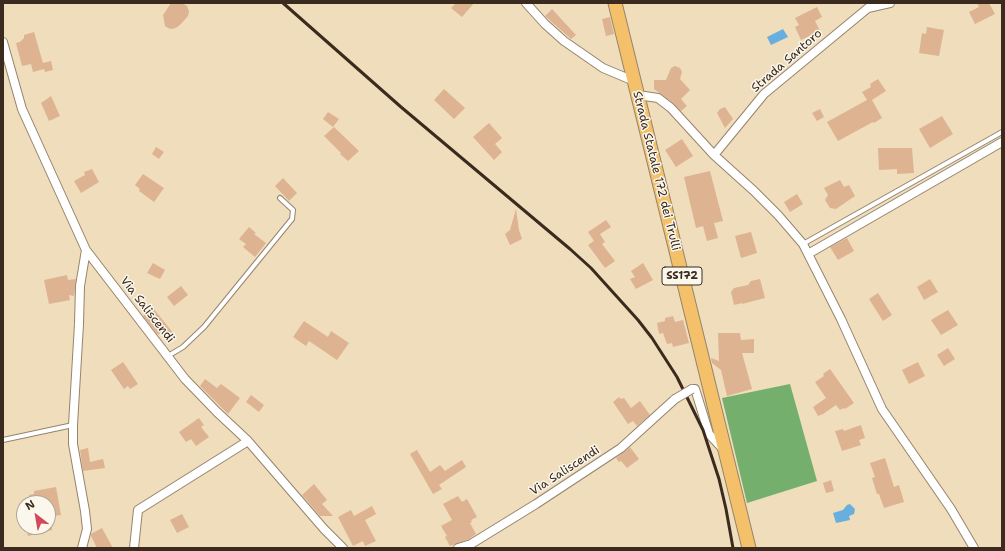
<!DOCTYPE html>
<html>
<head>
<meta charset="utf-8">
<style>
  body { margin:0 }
  #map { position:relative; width:1005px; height:551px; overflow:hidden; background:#efddbc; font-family:"Shantell Sans",sans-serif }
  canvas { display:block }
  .frame { position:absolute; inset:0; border:4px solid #3b2a1e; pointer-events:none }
  .north { position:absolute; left:16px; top:495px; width:40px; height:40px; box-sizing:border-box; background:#fbf7ec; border:1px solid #aea59a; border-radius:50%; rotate:329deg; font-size:11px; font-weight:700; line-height:16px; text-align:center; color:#3b2a1e }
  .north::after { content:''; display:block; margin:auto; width:14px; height:18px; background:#d1495b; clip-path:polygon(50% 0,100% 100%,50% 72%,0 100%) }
</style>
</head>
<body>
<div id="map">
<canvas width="1005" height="551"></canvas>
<div class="frame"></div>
<div class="north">N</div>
</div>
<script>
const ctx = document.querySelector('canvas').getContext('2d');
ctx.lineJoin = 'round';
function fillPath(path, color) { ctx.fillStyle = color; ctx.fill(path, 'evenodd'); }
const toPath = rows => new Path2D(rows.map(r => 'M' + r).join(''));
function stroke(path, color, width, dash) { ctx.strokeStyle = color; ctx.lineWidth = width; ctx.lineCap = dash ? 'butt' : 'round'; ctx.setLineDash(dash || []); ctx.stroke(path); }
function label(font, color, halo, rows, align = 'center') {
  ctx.font = font + ' "Shantell Sans",sans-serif'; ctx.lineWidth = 3; ctx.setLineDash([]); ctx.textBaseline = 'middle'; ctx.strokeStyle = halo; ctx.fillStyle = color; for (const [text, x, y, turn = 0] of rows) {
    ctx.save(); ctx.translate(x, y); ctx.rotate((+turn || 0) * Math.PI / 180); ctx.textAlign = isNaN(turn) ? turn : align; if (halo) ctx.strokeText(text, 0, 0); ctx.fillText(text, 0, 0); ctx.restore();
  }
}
const forest = toPath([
  [790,384,817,481,747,503,722,398]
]);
const water = toPath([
  [783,29,788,37,771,45,767,37],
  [850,504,855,509,854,514,849,516,850,520,836,523,833,513,843,510,847,505]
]);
const building = toPath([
  [171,3,182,3,187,6,189,11,188,16,181,24,176,28,171,29,168,28,165,26,163,15],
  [456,3,474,3,462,17,451,8],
  [977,3,989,3,995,14,975,24,969,12,979,7],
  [817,7,822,17,815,21,820,31,801,40,795,27,799,25,795,18],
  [552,9,576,35,571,39,545,16],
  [610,17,614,34,606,36,602,19],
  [927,27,944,30,939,56,919,53,922,33,926,34],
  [34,32,43,63,51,61,53,70,45,72,44,69,33,72,31,64,22,66,16,43,20,42,24,38,24,35],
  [675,66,680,68,682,72,680,79,690,90,681,99,687,106,681,111,674,104,654,89,654,80,666,80,671,68],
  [878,79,886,91,872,100,882,118,874,123,873,122,838,141,827,122,867,100,862,92,871,87,870,84],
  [444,89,465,108,454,119,434,100],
  [51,96,60,116,49,121,41,103],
  [725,107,733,119,725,128,717,113,720,109],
  [820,109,824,117,817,121,812,113],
  [328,112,339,119,333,127,323,119],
  [942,116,953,134,930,148,919,129],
  [489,123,502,138,495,144,502,152,494,160,473,137],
  [334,127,359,151,348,161,340,154,341,153,324,136],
  [682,139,693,156,676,167,665,150],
  [156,147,164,152,159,159,152,154],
  [878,148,912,148,914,173,897,174,897,169,879,170],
  [92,169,99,182,81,193,74,181,85,175,84,172],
  [710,171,723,221,714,223,718,238,707,241,703,226,696,228,684,177],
  [143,174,164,188,154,202,139,191,140,189,135,185],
  [283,178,297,193,289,201,275,186],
  [840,180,844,187,849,185,855,196,836,209,830,208,825,200,828,195,824,188],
  [797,194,803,204,790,212,784,202],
  [516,209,519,230,522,239,510,245,505,234,510,230],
  [606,220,611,227,600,234,605,242,602,244,615,261,605,268,588,245,594,241,588,232],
  [249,227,256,233,254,234,266,243,255,257,243,247,246,244,239,239],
  [751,232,757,253,741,258,735,236],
  [847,238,854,251,838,260,830,247],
  [153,263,165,270,160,279,147,273],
  [643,263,653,280,636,289,630,279,635,277,631,271],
  [67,275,68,280,76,279,74,296,69,295,70,300,49,304,44,280],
  [760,279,765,298,742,304,742,303,734,305,731,292,734,288,748,285,751,281],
  [930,279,938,292,924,300,917,287],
  [181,286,188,295,174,306,167,297],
  [878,293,892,315,883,321,869,299],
  [153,308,174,334,166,340,160,333,158,335,143,316],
  [948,310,958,325,941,335,931,320],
  [673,316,675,322,683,320,689,343,673,347,672,343,667,344,663,333,659,334,657,323,665,321,665,318],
  [304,321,328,337,331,331,349,343,337,360,309,341,306,346,293,337],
  [718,333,740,333,741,340,754,339,754,353,742,353,752,389,727,396,721,370,712,363,711,358,719,361],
  [948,348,955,359,944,366,937,355],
  [123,362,138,384,130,389,128,386,124,389,111,370],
  [918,362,925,376,909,384,902,370],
  [830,369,854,403,845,409,844,408,840,410,836,405,823,414,818,416,813,407,826,398,815,382,824,376,823,374],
  [205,379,217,388,221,384,240,398,228,414,200,386],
  [251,395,264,405,259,412,246,402],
  [619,397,621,399,624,398,631,408,640,401,650,415,637,426,633,421,628,424,613,402],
  [199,418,204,425,201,427,209,437,196,446,191,439,186,442,179,432],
  [861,425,865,438,859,440,861,445,842,451,835,431,843,429,844,431],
  [630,447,639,459,627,468,621,461,619,462,616,458],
  [88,448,90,462,103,459,105,468,83,471,80,450],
  [417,450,430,472,440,465,445,471,462,460,466,467,439,485,442,489,433,494,410,454],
  [885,458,894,487,899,485,904,502,884,508,879,494,877,494,872,478,875,477,870,463],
  [831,480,834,491,826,493,823,483],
  [314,484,327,500,322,504,333,516,320,516,302,495],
  [56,487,61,515,48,517,48,503,31,503,29,495,34,494,34,491],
  [458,496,462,502,467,499,477,517,471,520,472,522,470,523,476,534,469,539,450,546,445,537,447,536,441,526,452,520,443,504],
  [372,506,376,514,365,520,376,541,365,546,363,541,353,546,338,517,351,510,354,516],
  [182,514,189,527,177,533,170,520],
  [26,527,52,527,52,530,28,536],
  [102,528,113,548,97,548,91,536,91,534]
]);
const service = toPath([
  [803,244,1002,132],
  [168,356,183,347,204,327,292,219,293,210,280,198],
  [3,440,73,425]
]);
const minor = toPath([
  [526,3,545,24,564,41,603,68,634,81],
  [3,42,22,109,86,250,185,379,217,412,248,441,324,529,343,548],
  [638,95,658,98,671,108,714,155,754,191,778,215,803,244,841,319,882,409,951,509,974,548],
  [714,155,764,94,868,8,890,3],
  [808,254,1002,142],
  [692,389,695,389,696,392,709,434,723,449],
  [82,548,87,529,85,511,73,444,73,425,79,324,80,286,86,250],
  [134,548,138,510,248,441],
  [458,548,471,544,536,504,621,448,675,399]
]);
const primary = toPath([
  [615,3,749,548]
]);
const rail = toPath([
  [283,3,401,107,570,249,591,268,638,320,652,338,677,377,703,430,719,479,726,509,733,548]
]);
const minorBridge = toPath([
  [675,399,692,389]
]);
const shields = [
  [682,276,40]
];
const shieldNames = [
  ["SS172",682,276]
];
const streetNames = [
  ["Strada Santoro",787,61,-41],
  ["Strada Statale 172 dei Trulli",656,171,76],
  ["Via Saliscendi",147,310,52],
  ["Via Saliscendi",565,471,-33]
];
fillPath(forest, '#74af6e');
fillPath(water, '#68afdf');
fillPath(building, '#deb392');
stroke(service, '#95846d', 6);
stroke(minor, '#95846d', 10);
stroke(primary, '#95846d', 15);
stroke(service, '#fff', 4);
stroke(minor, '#fff', 8);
stroke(primary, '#f4c16a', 13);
stroke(rail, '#3b2a1e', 3);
stroke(minorBridge, '#95846d', 10, []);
stroke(minorBridge, '#fff', 8);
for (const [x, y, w] of shields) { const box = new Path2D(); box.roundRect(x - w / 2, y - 9, w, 18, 3); ctx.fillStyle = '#fbf7ec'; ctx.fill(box); stroke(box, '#3b2a1e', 1); }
label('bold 11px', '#3b2a1e', null, shieldNames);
label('12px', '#3b2a1e', '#fbf7ec', streetNames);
</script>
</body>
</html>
